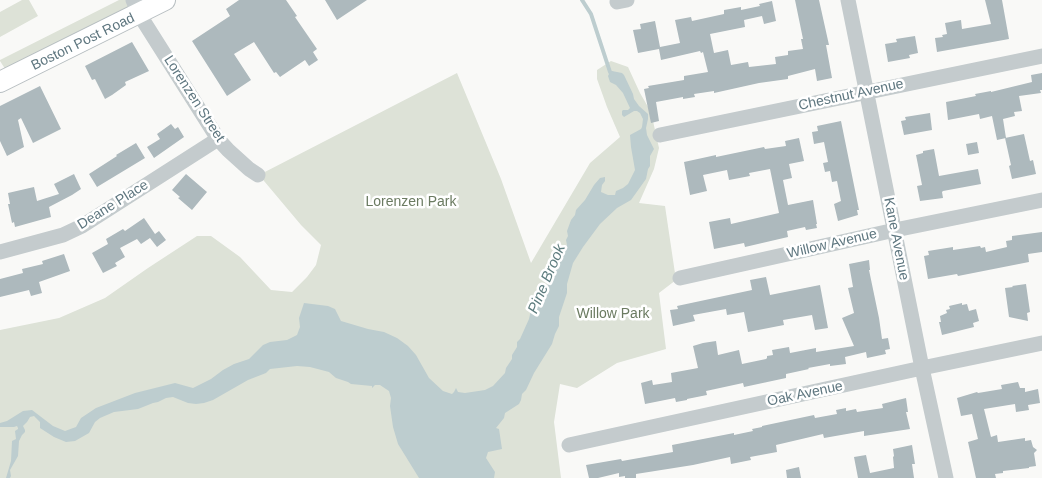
<!DOCTYPE html>
<html>
<head>
<meta charset="utf-8">
<style>
  body { margin:0 }
  canvas { display:block; background:#f9f9f7 }
</style>
</head>
<body>
<canvas width="1042" height="478"></canvas>
<script>
const ctx = document.querySelector('canvas').getContext('2d');
ctx.lineJoin = 'round';
function fillPath(path, color) { ctx.fillStyle = color; ctx.fill(path, 'evenodd'); }
const toPath = rows => new Path2D(rows.map(r => 'M' + r).join(''));
function stroke(path, color, width, dash) { ctx.strokeStyle = color; ctx.lineWidth = width; ctx.lineCap = dash ? 'butt' : 'round'; ctx.setLineDash(dash || []); ctx.stroke(path); }
function label(font, color, halo, rows, align = 'center') {
  ctx.font = font + ' Arial,sans-serif'; ctx.lineWidth = 5; ctx.setLineDash([]); ctx.textBaseline = 'middle'; ctx.strokeStyle = halo; ctx.fillStyle = color; for (const [text, x, y, turn = 0] of rows) {
    ctx.save(); ctx.translate(x, y); ctx.rotate((+turn || 0) * Math.PI / 180); ctx.textAlign = isNaN(turn) ? turn : align; if (halo) ctx.strokeText(text, 0, 0); ctx.fillText(text, 0, 0); ctx.restore();
  }
}
const green = toPath([
  [22,0,29,0,38,16,0,37,0,12],
  [119,0,171,0,11,78,0,61,0,60],
  [611,61,628,67,640,93,651,112,659,148,654,169,639,203,665,206,676,280,659,293,666,349,617,363,577,388,560,384,554,422,561,478,0,478,0,330,59,318,105,298,148,268,197,236,211,236,240,257,271,290,292,292,307,277,316,265,321,245,301,225,259,175,457,73,501,179,531,263,590,163,620,137,607,107,597,79,597,70]
]);
const water = toPath([
  [612,71,622,73,624,75,633,94,634,99,639,106,648,114,648,119,646,128,647,135,654,149,650,156,650,166,648,169,646,179,631,200,617,208,600,224,583,247,573,263,567,284,567,293,559,317,559,326,555,334,552,344,534,373,526,390,522,394,521,400,519,404,505,413,504,418,496,428,499,429,502,449,488,452,486,458,495,472,494,478,419,478,398,444,393,427,390,406,391,398,389,391,380,385,375,385,372,388,372,386,351,384,348,382,336,378,329,372,310,367,297,366,270,369,266,373,248,380,213,400,204,403,196,404,188,403,173,397,166,398,158,402,153,403,138,409,114,412,100,418,95,422,89,433,75,441,66,442,54,437,40,428,40,422,34,416,30,417,27,422,23,426,25,430,25,432,22,435,19,441,18,456,10,470,11,476,10,478,6,478,11,461,12,441,16,439,15,431,18,429,18,428,17,426,14,427,0,427,0,423,7,421,23,411,32,410,53,426,65,431,76,427,81,418,96,408,135,393,175,383,193,388,211,379,223,370,234,364,249,359,263,345,270,342,287,340,297,335,300,327,299,318,304,303,328,306,335,309,341,321,368,329,384,332,397,338,408,346,416,355,429,378,443,391,452,394,454,392,456,388,458,392,465,393,485,390,493,386,505,373,506,368,512,359,512,355,517,347,517,342,520,339,529,319,532,306,541,297,552,277,548,271,549,268,557,263,556,250,567,245,566,240,568,236,567,231,571,220,575,215,576,210,585,200,594,185,600,178,605,177,605,181,602,185,601,192,608,195,615,195,616,191,623,188,628,184,635,170,631,147,630,135,641,129,642,127,643,119,640,113,637,111,634,111,624,117,622,115,622,111,623,110,628,110,630,108,623,93,616,85,610,82,608,76,610,72]
]);
const stream = toPath([
  [582,0,591,14,610,72,612,74]
]);
const building = toPath([
  [239,0,286,0,297,16,295,17,317,49,313,52,318,60,309,66,305,60,280,77,276,72,274,73,254,42,234,54,251,80,227,96,192,41,230,16,226,9],
  [325,0,367,0,337,20],
  [795,0,819,0,829,45,826,45,832,78,817,81,815,69,788,76,788,79,759,83,714,93,714,91,694,94,695,97,683,99,683,97,656,102,659,121,651,123,644,89,649,88,648,86,684,80,684,76,708,72,703,52,701,53,700,51,661,60,659,49,638,53,633,30,641,29,640,24,655,21,660,47,680,43,675,20,691,17,692,21,724,14,724,10,741,7,741,10,760,6,759,4,772,1,776,21,764,24,762,16,744,20,745,27,710,34,714,53,728,50,731,65,748,62,749,67,776,64,775,57,788,55,788,51,803,49,801,39,803,39],
  [985,0,1002,0,1009,39,937,52,935,38,943,37,942,35,947,34,945,23,961,20,962,29,991,24],
  [915,36,918,53,909,55,910,58,888,62,885,44,897,42,896,39],
  [132,42,149,71,125,82,126,85,112,95,105,99,95,79,92,80,85,66],
  [1042,73,1042,90,1040,90,1041,93,1019,96,1022,111,1014,112,1015,116,1003,119,1006,138,997,140,992,116,980,119,979,114,948,120,946,102,976,96,975,94,991,91,991,92,1032,82,1031,75],
  [40,86,61,129,33,143,21,118,18,120,24,147,7,156,0,141,0,106],
  [930,113,932,130,904,135,901,121,906,120,905,117],
  [841,121,859,210,857,210,858,215,838,221,834,204,841,201,837,181,832,182,830,171,825,172,823,163,828,162,824,142,814,144,812,132,818,131,817,126],
  [171,124,175,129,178,127,184,137,154,158,147,147,160,139,157,134],
  [1024,134,1030,161,1033,160,1036,174,1012,179,1009,166,1011,165,1005,138],
  [799,138,804,161,789,164,792,178,783,180,788,205,813,200,817,224,816,224,817,228,806,230,805,227,787,231,788,237,745,247,744,243,714,249,709,222,730,218,731,224,779,213,770,169,749,173,750,176,729,180,727,170,703,175,707,191,690,195,684,162,716,155,716,157,764,147,765,149,786,146,785,141],
  [977,142,979,153,968,155,966,144],
  [136,143,145,158,97,187,89,174,117,156,116,155],
  [934,149,939,176,978,169,981,184,943,191,942,192,943,198,920,201,917,186,922,185,916,155,923,153,923,151],
  [74,174,81,189,72,195,49,207,51,217,15,227,14,222,12,223,8,204,10,204,8,193,34,187,37,201,59,194,54,184],
  [186,174,207,192,192,210,178,198,180,197,172,190],
  [144,218,155,234,159,231,166,240,157,247,150,238,141,244,137,239,120,248,125,257,115,263,117,266,103,273,92,253,108,244,106,239,123,229,125,231],
  [1042,232,1042,252,1028,254,1029,262,958,276,957,274,928,279,924,256,929,255,928,251,953,247,953,250,980,246,981,248,985,247,986,252,1007,247,1006,241,1012,240,1012,236],
  [64,254,70,271,39,282,42,293,31,296,29,290,0,297,0,279,23,273,22,269,43,264,42,261],
  [869,260,870,270,869,270,879,318,882,339,888,338,890,349,885,350,886,354,867,358,866,352,845,357,846,364,830,366,830,364,808,368,809,369,786,374,786,378,744,387,743,383,706,391,707,395,687,399,687,400,676,402,675,398,645,404,641,383,652,380,653,385,672,382,671,373,698,368,693,346,703,343,716,341,718,355,739,350,742,364,766,359,767,358,767,356,773,355,772,350,789,347,790,353,816,348,816,352,854,346,842,318,854,313,848,288,853,287,849,264],
  [766,277,770,295,820,285,828,328,815,330,812,315,783,320,784,325,748,332,744,312,727,315,726,309,693,315,695,321,673,326,670,310,678,309,677,306,752,290,750,280],
  [1026,284,1030,312,1027,313,1028,321,1009,317,1005,288,1013,287,1012,286],
  [962,303,962,305,967,304,969,311,976,309,979,321,973,323,974,327,942,335,939,322,941,322,940,316,947,313,946,310,950,309,949,306],
  [1018,382,1020,388,1025,388,1025,392,1038,389,1040,403,1028,405,1029,410,1016,412,1015,404,984,409,991,437,997,435,998,442,1025,438,1025,441,1031,440,1033,447,1037,450,1034,453,1036,466,1029,467,1029,468,1003,471,1003,473,995,474,996,478,976,478,968,442,978,439,972,414,961,416,957,398,977,392,978,393,1002,389,1001,385],
  [906,398,908,412,906,412,910,429,864,436,864,431,824,438,823,434,776,445,777,452,750,457,751,460,731,464,730,457,693,465,636,474,636,478,625,478,625,476,619,477,619,473,598,478,589,478,586,465,621,459,622,461,673,452,672,445,734,433,734,435,753,431,752,429,762,427,762,426,814,415,815,418,837,414,836,410,846,408,846,411,856,409,857,412,883,408,882,404],
  [912,445,915,464,912,464,914,478,858,478,854,457,866,455,870,473,894,468,893,457,894,456,893,449],
  [799,467,801,478,787,478,786,470]
]);
const minor = toPath([
  [133,0,139,14,218,139,228,150,249,169,258,175],
  [848,0,922,368,946,478],
  [617,2,627,0],
  [660,135,1042,56],
  [0,252,63,235,82,226,218,139],
  [680,278,895,230,1042,200],
  [569,445,922,368,1042,343]
]);
const major = toPath([
  [0,82,165,0]
]);
const streetNames = [
  ["Boston Post Road",83,42,-26],
  ["Chestnut Avenue",851,95,-12],
  ["Lorenzen Street",194,99,57],
  ["Deane Place",113,205,-32],
  ["Kane Avenue",896,239,79],
  ["Willow Avenue",832,244,-13],
  ["Oak Avenue",805,394,-12]
];
const parkNames = [
  ["Lorenzen Park",411,202],
  ["Willow Park",613,314]
];
const waterNames = [
  ["Pine Brook",547,279,-67]
];
fillPath(green, '#dde2d7');
fillPath(water, '#bdcdcf');
stroke(stream, '#bdcdcf', 4);
fillPath(building, '#adb9bd');
stroke(major, '#b7bec1', 22);
stroke(minor, '#c4cbcd', 15);
stroke(major, '#fff', 20);
label('14px', '#5e767f', '#fff', streetNames);
label('14px', '#6b7b61', '#fff', parkNames);
label('italic 15px', '#5d7c7e', '#fff', waterNames);
</script>
</body>
</html>
